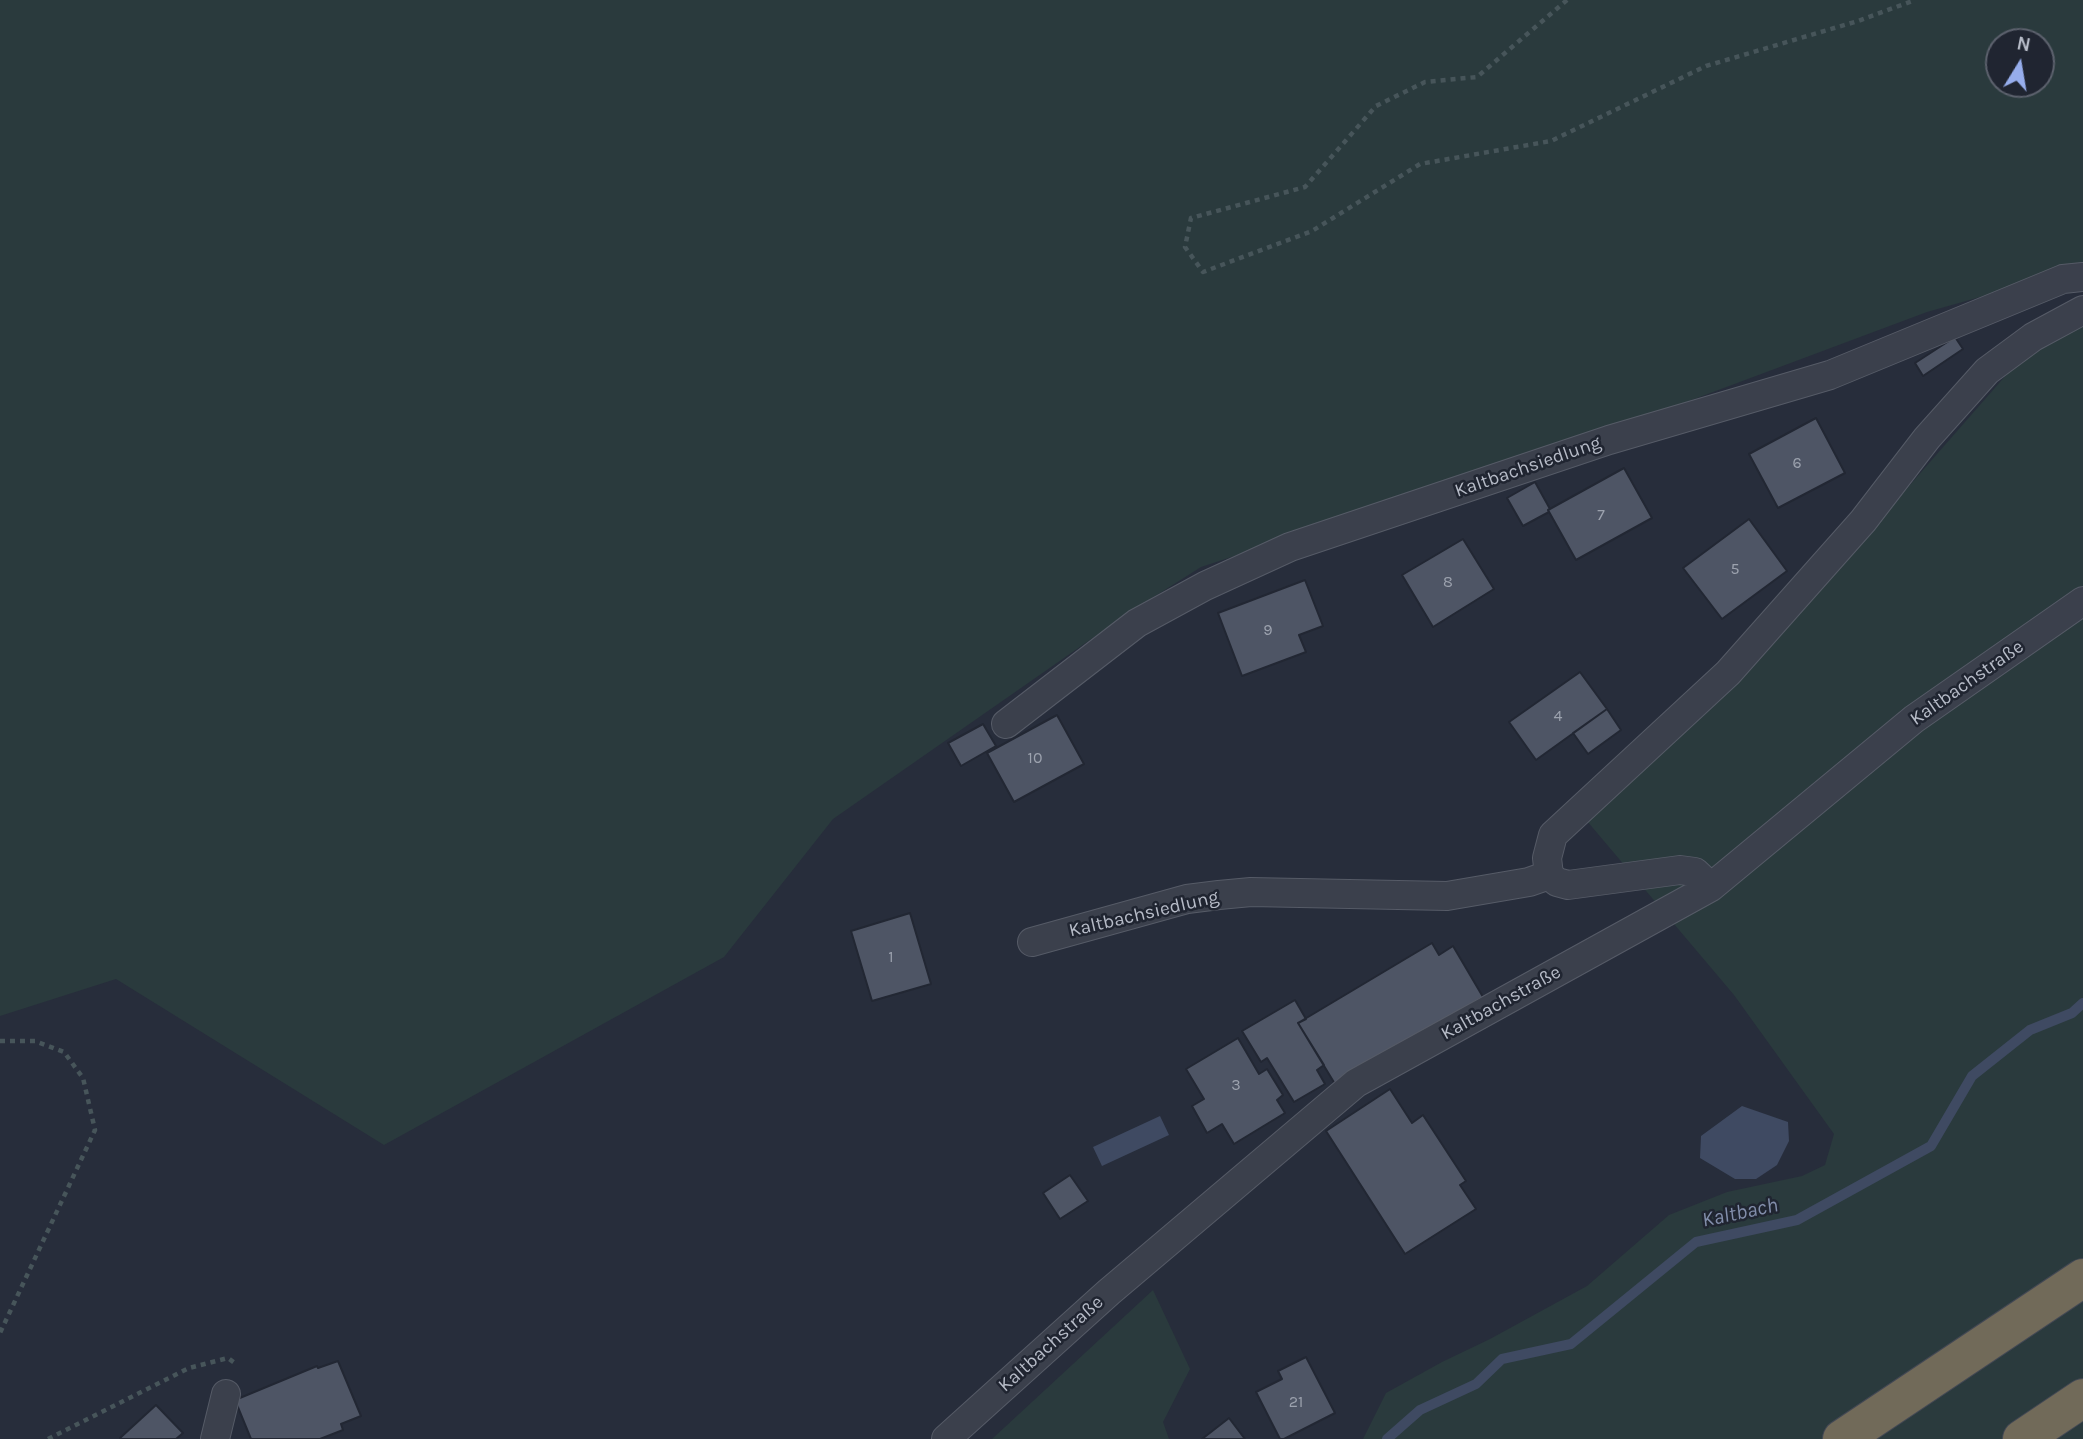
<!DOCTYPE html>
<html>
<head>
<meta charset="utf-8">
<style>
  body { margin:0 }
  #map { position:relative; width:2083px; height:1439px; overflow:hidden; background:#272d3b; font-family:Karla,sans-serif }
  canvas { display:block }
  .north { position:absolute; left:1985px; top:28px; width:70px; height:70px; box-sizing:border-box; background:#202531; border:2px solid #5c616d; border-radius:50%; rotate:11deg; font-size:19px; font-weight:700; line-height:28px; text-align:center; color:#b6bbc7 }
  .north::after { content:''; display:block; margin:auto; width:24px; height:32px; background:#96adec; clip-path:polygon(50% 0,100% 100%,50% 72%,0 100%) }
</style>
</head>
<body>
<div id="map">
<canvas width="2083" height="1439"></canvas>
<div class="north">N</div>
</div>
<script>
const ctx = document.querySelector('canvas').getContext('2d');
ctx.lineJoin = 'round';
function fillPath(path, color) { ctx.fillStyle = color; ctx.fill(path, 'evenodd'); }
const toPath = rows => new Path2D(rows.map(r => 'M' + r).join(''));
function stroke(path, color, width, dash) { ctx.strokeStyle = color; ctx.lineWidth = width; ctx.lineCap = dash ? 'butt' : 'round'; ctx.setLineDash(dash || []); ctx.stroke(path); }
function label(font, color, halo, rows, align = 'center') {
  ctx.font = font + ' Karla,sans-serif'; ctx.lineWidth = 5; ctx.setLineDash([]); ctx.textBaseline = 'middle'; ctx.strokeStyle = halo; ctx.fillStyle = color; for (const [text, x, y, turn = 0] of rows) {
    ctx.save(); ctx.translate(x, y); ctx.rotate((+turn || 0) * Math.PI / 180); ctx.textAlign = isNaN(turn) ? turn : align; if (halo) ctx.strokeText(text, 0, 0); ctx.fillText(text, 0, 0); ctx.restore();
  }
}
const green = toPath([
  [0,0,2083,0,2083,268,1927,312,1558,450,1201,567,1130,612,833,819,724,957,384,1145,116,979,0,1016],
  [1999,42,2041,42,2041,84,1999,84],
  [2083,320,2083,1439,1363,1439,1386,1393,1442,1362,1490,1339,1587,1286,1669,1215,1727,1192,1802,1176,1825,1165,1834,1134,1734,995,1587,821,1727,694,2021,358],
  [1153,1290,1190,1369,1163,1422,1169,1439,992,1439]
]);
const water = toPath([
  [1742,1106,1788,1122,1789,1141,1777,1165,1756,1179,1735,1179,1700,1158,1701,1136],
  [1160,1116,1169,1135,1102,1166,1093,1147]
]);
const stream = toPath([
  [1387,1439,1420,1410,1476,1384,1502,1359,1571,1344,1696,1242,1797,1220,1931,1146,1972,1076,2030,1030,2072,1013,2083,1003]
]);
const building = toPath([
  [1955,337,1963,349,1923,376,1915,363,1955,337],
  [1816,418,1845,473,1778,508,1749,454,1816,418],
  [1624,468,1652,518,1576,560,1548,510,1624,468],
  [1535,482,1550,509,1548,510,1549,512,1523,526,1507,498,1535,482],
  [1749,519,1787,571,1722,619,1683,568,1749,519],
  [1463,539,1494,589,1433,627,1402,575,1463,539],
  [1305,580,1323,626,1299,635,1306,652,1242,676,1218,613,1305,580],
  [1580,672,1607,709,1536,760,1509,722,1580,672],
  [1607,709,1621,730,1588,754,1573,733,1607,709],
  [1057,715,1084,764,1014,802,987,753,1057,715],
  [983,724,996,746,961,766,948,743,983,724],
  [910,913,931,984,872,1001,851,931,910,913],
  [1432,943,1439,955,1453,946,1483,997,1335,1084,1298,1023,1432,943],
  [1295,1000,1306,1019,1298,1023,1324,1065,1317,1070,1325,1084,1294,1102,1267,1058,1261,1062,1242,1031,1295,1000],
  [1238,1038,1259,1074,1267,1069,1283,1095,1277,1100,1285,1113,1234,1144,1222,1124,1207,1133,1192,1106,1204,1099,1186,1069,1238,1038],
  [1390,1089,1412,1123,1423,1115,1466,1181,1460,1185,1476,1209,1405,1254,1326,1131,1390,1089],
  [1070,1175,1088,1201,1060,1219,1043,1193,1070,1175],
  [1306,1357,1335,1413,1284,1439,1280,1439,1256,1392,1282,1379,1278,1371,1306,1357],
  [338,1361,361,1416,341,1424,343,1430,320,1439,251,1439,235,1400,317,1366,318,1368,338,1361],
  [156,1405,183,1433,176,1439,121,1439,120,1438,156,1405],
  [1229,1418,1245,1439,1202,1439,1229,1418]
]);
const path = toPath([
  [1567,0,1477,77,1425,82,1376,106,1305,187,1191,218,1185,247,1203,272,1312,231,1420,164,1551,141,1706,66,1858,21,1915,0],
  [0,1041,35,1041,64,1052,83,1078,95,1130,0,1333],
  [48,1439,189,1368,228,1358,236,1364]
]);
const minor = toPath([
  [1006,724,1137,623,1205,586,1290,547,1609,440,1830,375,2063,279,2083,277],
  [1711,887,1695,872,1680,870,1568,885,1557,882,1549,875,1547,858,1553,835,1728,673,1863,521,1927,438,1987,371,2033,337,2083,310],
  [1032,942,1187,899,1219,895,1251,892,1447,896,1529,882,1549,875],
  [215,1439,226,1394],
  [946,1439,1109,1292,1356,1083,1711,887,1914,719,2083,601]
]);
const motorway = toPath([
  [1842,1439,2083,1278],
  [2022,1439,2083,1398]
]);
const numberNames = [
  ["6",1797,463],
  ["7",1601,515],
  ["5",1735,569],
  ["8",1448,582],
  ["9",1268,630],
  ["4",1558,716],
  ["10",1035,758],
  ["1",891,957],
  ["3",1236,1085],
  ["21",1296,1402]
];
const streetNames = [
  ["Kaltbachsiedlung",1528,467,-19],
  ["Kaltbachstraße",1967,683,-35],
  ["Kaltbachsiedlung",1144,914,-13],
  ["Kaltbachstraße",1501,1003,-29],
  ["Kaltbachstraße",1051,1344,-42]
];
const waterNames = [
  ["Kaltbach",1740,1213,-12]
];
fillPath(green, '#2a3a3d');
fillPath(water, '#3f4a62');
stroke(stream, '#3f4a62', 10);
fillPath(building, '#4e5565');
stroke(building, '#222733', 2);
stroke(minor, '#565b67', 30);
stroke(motorway, '#434854', 40);
stroke(path, '#47555a', 4.5, [5, 5]);
stroke(minor, '#3b404c', 28);
stroke(motorway, '#716a59', 38);
label('16px', '#9ca2ae', null, numberNames);
label('19px', '#b6bbc7', '#202531', streetNames);
label('italic 21px', '#828eab', '#202531', waterNames);
</script>
</body>
</html>
